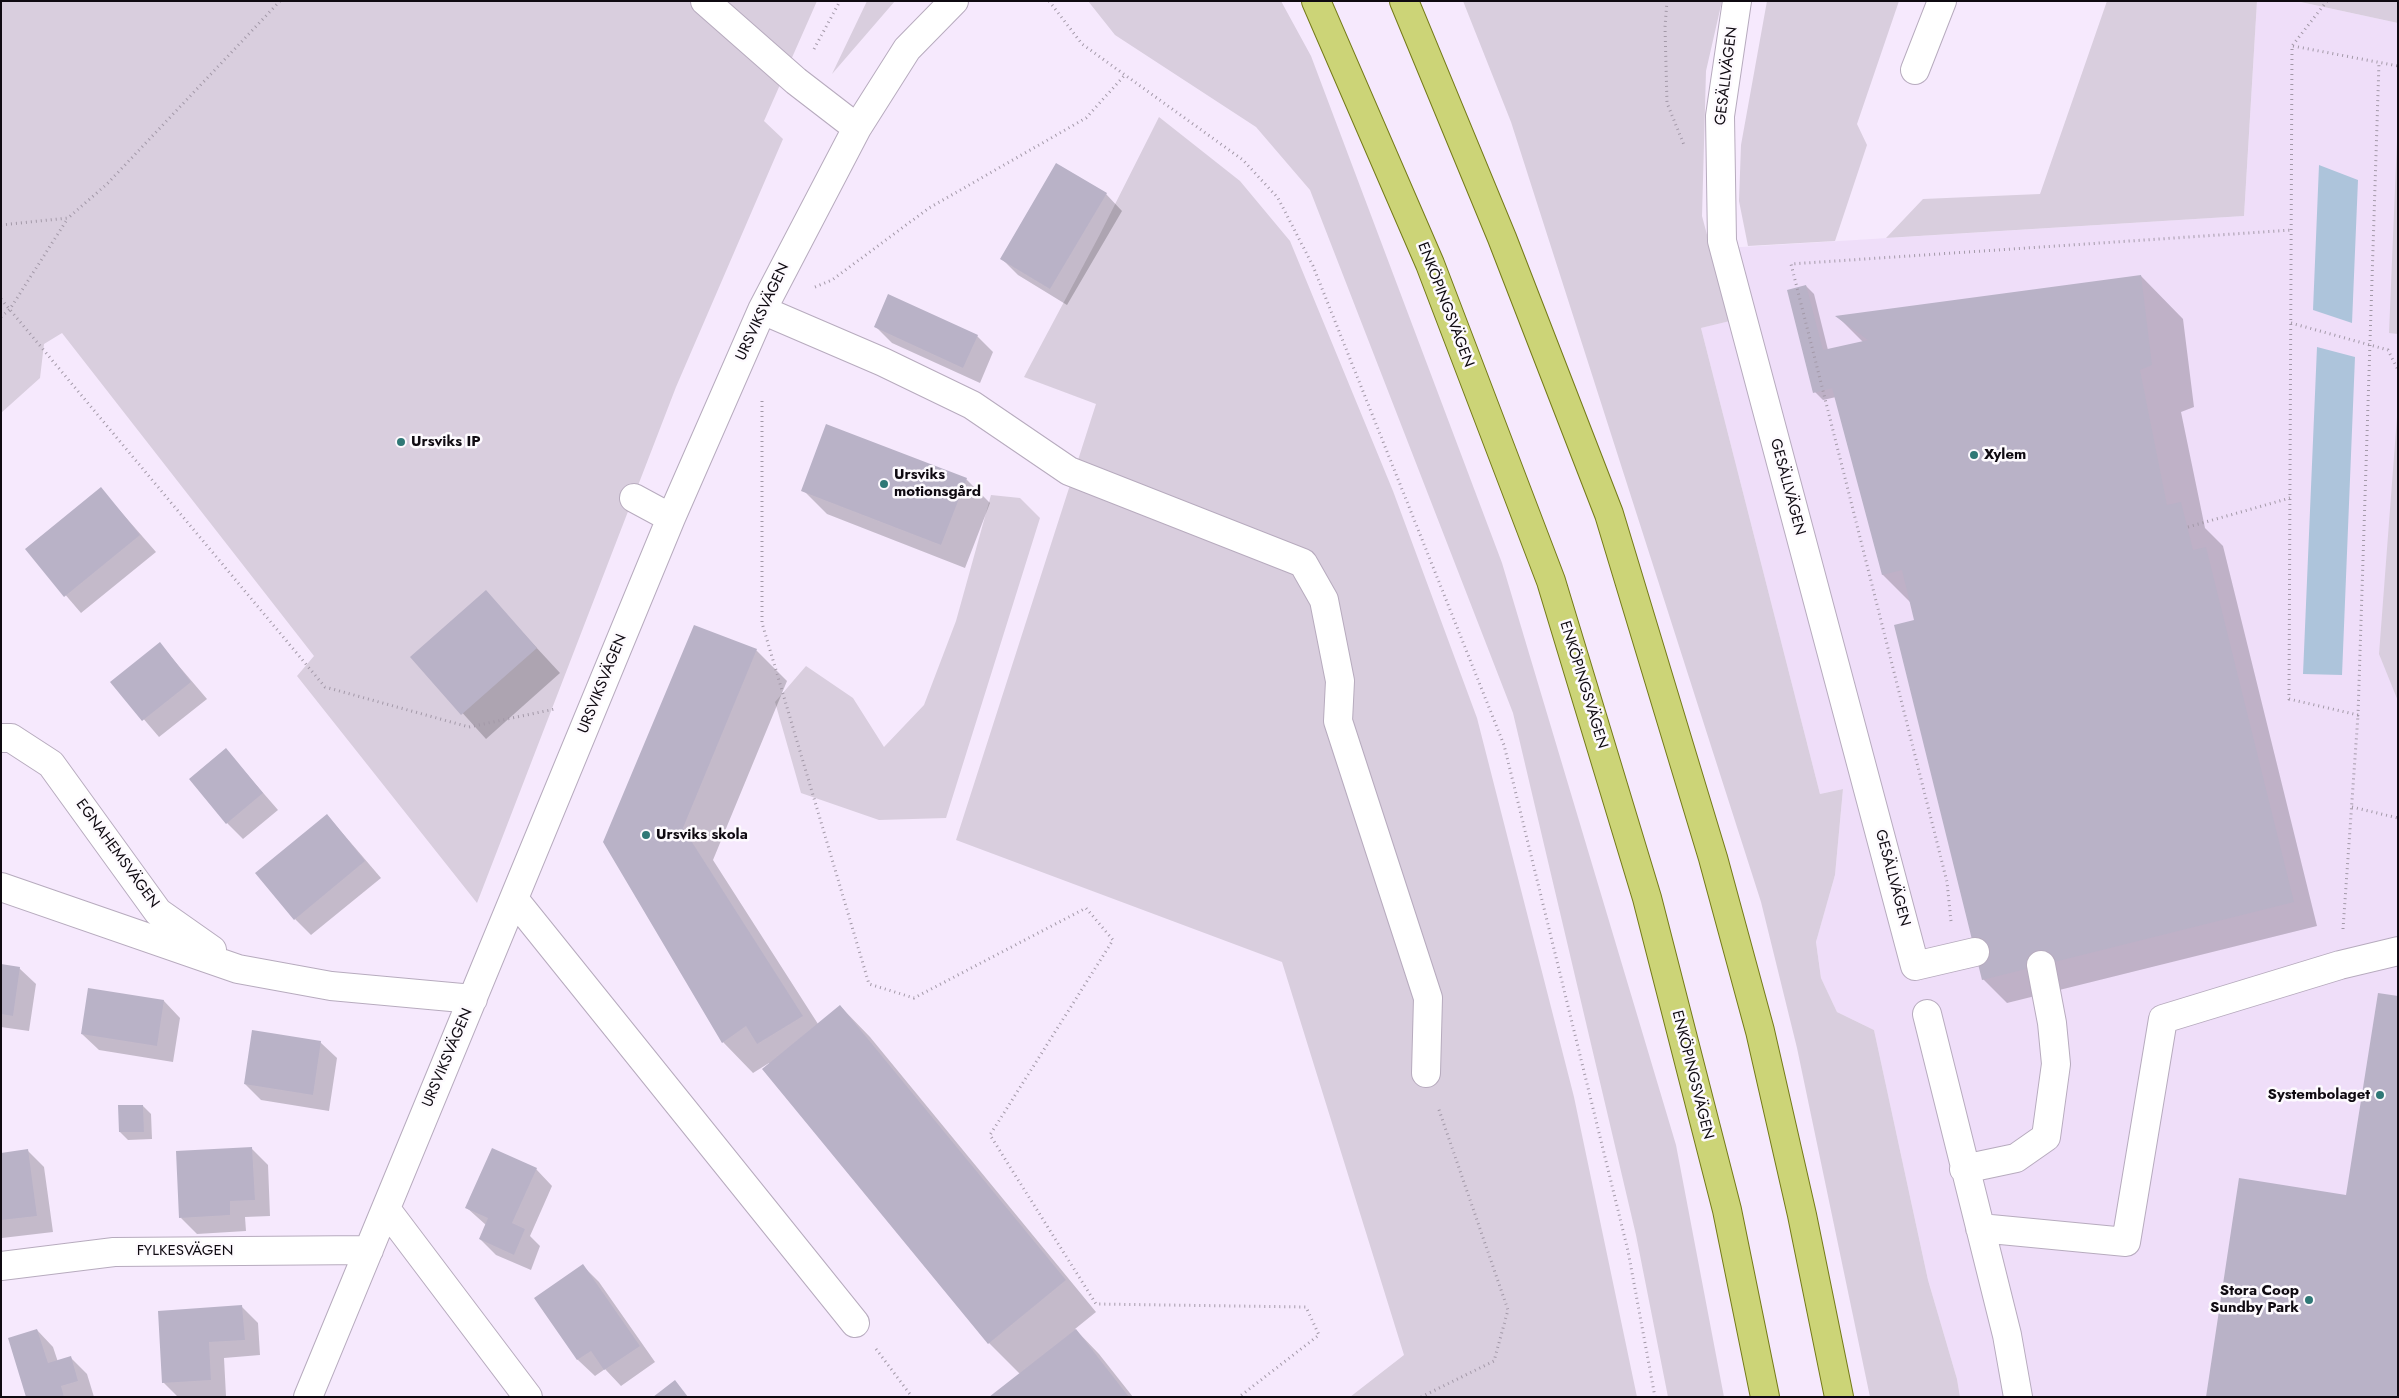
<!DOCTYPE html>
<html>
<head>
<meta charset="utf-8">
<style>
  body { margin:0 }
  #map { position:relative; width:2399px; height:1398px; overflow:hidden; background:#f6e9fd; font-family:Jost,sans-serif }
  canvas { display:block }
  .frame { position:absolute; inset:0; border:2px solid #0f0a11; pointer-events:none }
</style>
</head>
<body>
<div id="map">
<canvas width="2399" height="1398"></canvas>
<div class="frame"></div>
</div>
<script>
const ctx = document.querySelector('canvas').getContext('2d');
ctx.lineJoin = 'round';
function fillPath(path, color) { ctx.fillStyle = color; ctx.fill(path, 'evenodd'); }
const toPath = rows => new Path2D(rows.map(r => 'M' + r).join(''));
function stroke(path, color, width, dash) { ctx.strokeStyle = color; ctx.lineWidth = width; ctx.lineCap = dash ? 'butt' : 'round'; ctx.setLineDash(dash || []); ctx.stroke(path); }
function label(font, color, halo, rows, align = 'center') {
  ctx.font = font + ' Jost,sans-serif'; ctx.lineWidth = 5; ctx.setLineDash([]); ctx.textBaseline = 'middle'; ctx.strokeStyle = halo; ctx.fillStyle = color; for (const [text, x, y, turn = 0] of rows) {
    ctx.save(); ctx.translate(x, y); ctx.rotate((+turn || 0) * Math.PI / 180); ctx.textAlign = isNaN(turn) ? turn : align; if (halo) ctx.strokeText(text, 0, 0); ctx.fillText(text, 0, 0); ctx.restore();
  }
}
const built = toPath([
  [2257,1,2296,1,2398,23,2398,1397,1960,1397,1957,1379,1928,1280,1874,1030,1837,1012,1821,978,1816,942,1835,875,1843,789,1820,794,1701,328,1729,321,1710,249,2244,216]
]);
const green = toPath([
  [1,1,817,1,764,121,783,139,676,387,477,903,297,676,314,656,62,333,44,344,40,378,1,413],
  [867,1,895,1,832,74],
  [1088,1,1281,1,1311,56,1502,563,1676,1145,1724,1397,1668,1397,1636,1235,1513,713,1310,190,1256,127,1115,35],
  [1463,1,1722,1,1706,71,1702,216,1730,321,1701,328,1820,794,1843,789,1835,875,1816,942,1821,978,1837,1012,1874,1030,1928,1280,1957,1379,1960,1397,1870,1397,1797,1048,1761,902,1511,122],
  [1767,1,1899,1,1857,124,1867,145,1835,241,1748,246,1739,201,1741,145],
  [2107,1,2257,1,2244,216,1886,238,1923,199,2040,194],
  [2296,1,2398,1,2398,23],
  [2398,116,2398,334,2389,333],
  [1159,117,1240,181,1290,241,1393,491,1477,718,1574,1097,1637,1397,1350,1397,1404,1355,1282,962,956,840,1096,404,1024,377,1099,236],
  [2398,404,2398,701,2379,654],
  [991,495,1020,498,1040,518,946,818,879,820,801,793,775,702,806,666,853,698,884,747,924,705,956,621]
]);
const water = toPath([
  [2319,165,2358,180,2352,323,2313,310],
  [2317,347,2355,357,2342,675,2303,674]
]);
const shadow = toPath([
  [1106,194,1122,211,1067,305,1018,275,1002,259],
  [2141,276,2183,319,2194,407,2181,412,2205,528,2223,546,2317,926,2007,1003,1983,979,1912,604,1883,575,1836,397,1823,400,1815,392,1806,286,1814,294,1828,350,1863,342,1838,317],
  [875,326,977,336,993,352,980,383,892,343],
  [966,479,990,503,965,568,827,514,803,490],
  [101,489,156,552,81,613,27,550],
  [485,592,560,673,486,739,412,657],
  [160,644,207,699,159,737,112,682],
  [756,650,787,681,713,860,818,1024,840,1006,870,1037,1096,1312,1075,1329,1099,1354,1133,1397,991,1397,1020,1374,989,1343,764,1069,770,1064,769,1063,753,1073,723,1042,604,842],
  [226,750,278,810,243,839,227,823],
  [327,815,381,878,311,935,295,919],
  [1,965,19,968,36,984,29,1031,1,1027],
  [89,990,164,1001,180,1018,173,1062,99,1050,82,1034],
  [320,1042,337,1058,329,1111,261,1100,245,1084],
  [143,1106,151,1114,152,1139,128,1140,120,1132],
  [251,1148,268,1165,270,1216,245,1217,246,1231,197,1234,181,1218],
  [28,1151,44,1167,53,1232,2,1238,1,1154],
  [536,1169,552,1186,530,1236,540,1246,531,1270,496,1255,480,1239,486,1225,467,1208],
  [583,1266,599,1282,655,1362,621,1386,605,1369,595,1376,578,1360,536,1298],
  [242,1307,258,1323,260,1355,224,1358,226,1396,178,1397,163,1382],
  [37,1330,53,1347,58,1362,71,1358,87,1374,94,1397,27,1397]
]);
const building = toPath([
  [1056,163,1107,193,1050,289,1000,259],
  [2141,275,2152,365,2140,370,2167,505,2181,502,2193,550,2206,547,2294,902,1982,980,1894,625,1914,620,1902,570,1882,575,1832,388,1813,393,1787,290,1806,285,1823,350,1868,340,1835,316],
  [888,294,978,335,963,368,874,327],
  [826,424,967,478,941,545,801,491],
  [101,487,140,535,64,597,25,549],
  [486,590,537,648,461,715,410,657],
  [694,625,757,649,683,828,803,1016,757,1044,746,1026,722,1043,603,842],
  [160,642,191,682,142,721,110,682],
  [226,748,263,793,226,824,189,779],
  [327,814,365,861,294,920,255,873],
  [1,964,20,967,13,1016,1,1014],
  [88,988,164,1000,157,1046,81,1034],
  [2378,993,2398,996,2398,1397,2206,1397,2239,1178,2346,1195],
  [840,1005,1066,1280,988,1344,762,1069],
  [252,1030,321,1041,313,1095,244,1084],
  [118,1105,143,1105,144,1132,119,1132],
  [252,1147,255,1200,230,1201,230,1215,179,1218,176,1151],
  [492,1148,537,1168,512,1223,525,1229,514,1255,479,1239,488,1218,465,1208],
  [28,1149,37,1216,1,1220,1,1153],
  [583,1264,640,1346,604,1370,591,1351,577,1360,534,1298],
  [242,1305,245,1340,209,1342,211,1380,162,1383,158,1311],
  [37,1329,48,1363,71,1356,78,1381,61,1386,64,1397,26,1397,8,1338],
  [1076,1329,1129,1397,989,1397],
  [675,1380,688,1397,653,1397]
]);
const path = toPath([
  [1049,1,1082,44,1243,160,1278,198,1313,266,1504,745,1628,1251,1655,1397],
  [1667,1,1665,27,1667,103,1684,145],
  [2327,1,2292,46,2289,699,2358,715,2379,62],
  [2293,46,2398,66],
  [814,49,840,1],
  [1,225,68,218,107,184,280,1],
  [815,287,832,280,929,208,1086,118,1124,76],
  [1,299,325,687,469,727,555,709],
  [1,317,10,309,68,218],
  [2291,323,2388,350,2398,370],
  [762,401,762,623,869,984,914,998,1086,908,1113,940,990,1135,1096,1304,1306,1307,1319,1335,1239,1397],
  [2188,527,2290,498],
  [2352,807,2398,818],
  [1951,921,1947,882,1791,264,2292,230],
  [2343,929,2358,715],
  [876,1349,912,1397],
  [1421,1397,1494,1361,1508,1310,1438,1107]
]);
const minor = toPath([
  [705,1,796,81,857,128],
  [1737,1,1720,116,1722,241,1915,966,1975,952],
  [1915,70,1942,1],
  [762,310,883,362,972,405,1069,471,1303,563,1324,600,1340,681,1338,721,1428,998,1426,1073],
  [634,498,671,518],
  [1,738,11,738,51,764,158,912,212,950],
  [1,887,238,969,331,986,473,999],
  [514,899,855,1323],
  [1927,1014,2007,1335,2018,1397],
  [1964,1169,2016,1158,2046,1137,2056,1064,2052,1023,2041,965],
  [386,1209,528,1397],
  [1980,1228,2126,1242,2163,1019,2340,965,2398,951],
  [1,1266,114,1252,369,1250],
  [308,1397,671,518,762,310,857,128,907,49,954,1]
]);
const major = toPath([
  [1316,1,1430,264,1551,581,1647,898,1727,1210,1765,1397],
  [1404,1,1502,238,1609,514,1713,858,1760,1031,1802,1215,1839,1397]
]);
const markers = [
  [401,442,5,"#2f7876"],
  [1974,455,5,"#2f7876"],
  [884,484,5,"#2f7876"],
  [646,835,5,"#2f7876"],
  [2380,1095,5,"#2f7876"],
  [2309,1300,5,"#2f7876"]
];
const streetNames = [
  ["GESÄLLVÄGEN",1727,76,-83],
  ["ENKÖPINGSVÄGEN",1445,305,69],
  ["URSVIKSVÄGEN",763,312,-65],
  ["GESÄLLVÄGEN",1787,487,75],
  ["URSVIKSVÄGEN",603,684,-68],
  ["ENKÖPINGSVÄGEN",1583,685,73],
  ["EGNAHEMSVÄGEN",117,854,54],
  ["GESÄLLVÄGEN",1892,878,75],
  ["URSVIKSVÄGEN",448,1058,-67],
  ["ENKÖPINGSVÄGEN",1692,1075,76],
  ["FYLKESVÄGEN",185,1251]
];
const poiNames = [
  ["Ursviks IP",411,442],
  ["Xylem",1984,455],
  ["Ursviks",894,475],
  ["motionsgård",894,492],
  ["Ursviks skola",656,835],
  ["Systembolaget",2370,1095,"right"],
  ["Stora Coop",2299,1291,"right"],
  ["Sundby Park",2299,1308,"right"]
];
fillPath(built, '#efdef9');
fillPath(green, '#d9cede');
fillPath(water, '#adc4db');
fillPath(shadow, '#0003');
fillPath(building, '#b9b2c7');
stroke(minor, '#b7abbe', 30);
stroke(major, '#747a18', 30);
stroke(path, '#a399a8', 3, [1, 4]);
stroke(minor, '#fff', 28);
stroke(major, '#ccd477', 28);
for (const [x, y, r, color] of markers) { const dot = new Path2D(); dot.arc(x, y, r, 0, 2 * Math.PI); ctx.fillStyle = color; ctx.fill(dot); stroke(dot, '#fdfafe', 2); }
label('15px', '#0f0a11', '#fdfafe', streetNames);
label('bold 15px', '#0f0a11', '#fdfafe', poiNames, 'left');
</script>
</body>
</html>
